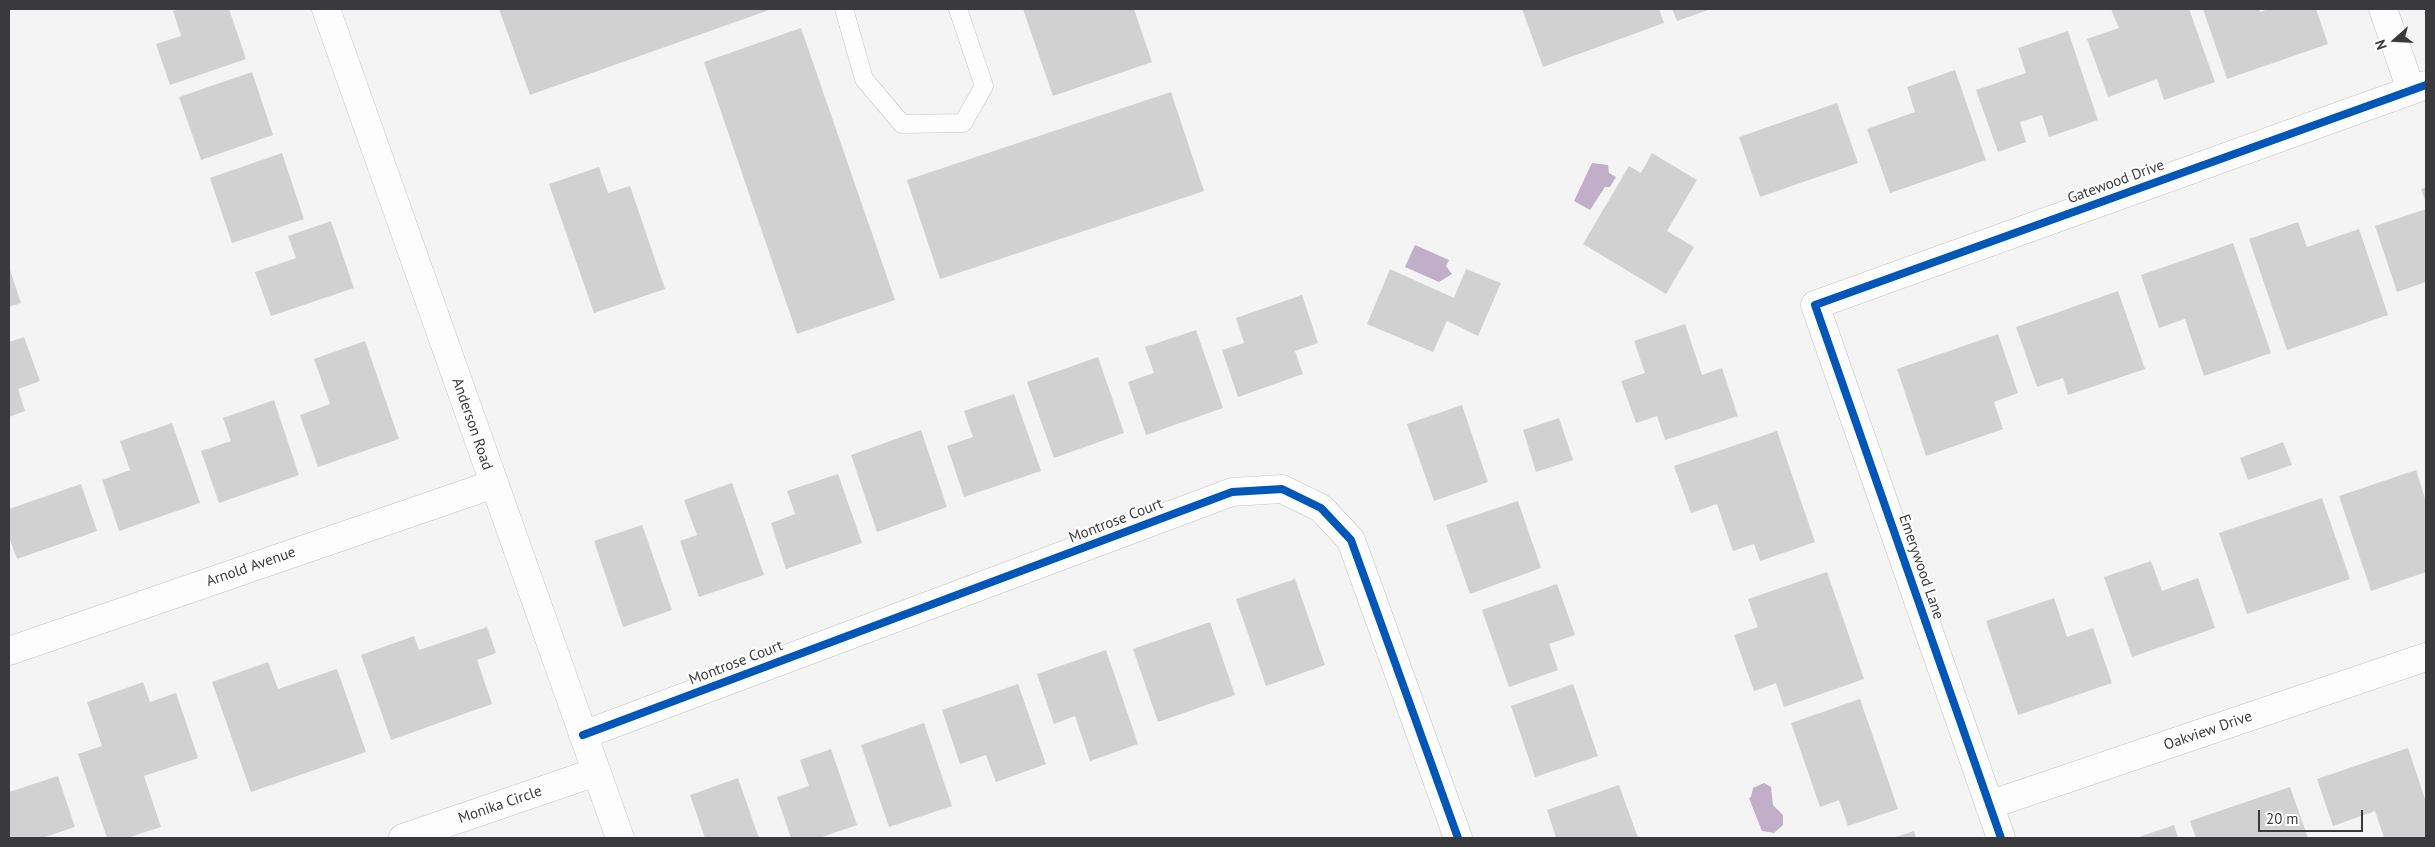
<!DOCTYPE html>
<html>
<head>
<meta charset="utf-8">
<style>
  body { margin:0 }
  #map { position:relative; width:2435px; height:847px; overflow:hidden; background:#f5f4f5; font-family:"PT Sans",sans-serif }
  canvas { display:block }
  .frame { position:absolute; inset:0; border:10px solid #3a393b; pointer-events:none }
  .north { position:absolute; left:2370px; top:15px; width:50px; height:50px; -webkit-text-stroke:4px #fff; paint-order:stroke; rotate:251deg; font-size:14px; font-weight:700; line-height:20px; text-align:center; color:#3a393b }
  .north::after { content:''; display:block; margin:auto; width:18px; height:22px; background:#3a393b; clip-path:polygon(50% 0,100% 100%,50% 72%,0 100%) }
  .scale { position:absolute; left:2258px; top:810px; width:105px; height:22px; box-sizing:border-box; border:2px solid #3a393b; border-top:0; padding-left:6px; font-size:15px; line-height:18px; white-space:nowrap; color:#3a393b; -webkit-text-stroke:4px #fff; paint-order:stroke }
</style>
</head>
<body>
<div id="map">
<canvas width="2435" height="847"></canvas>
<div class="frame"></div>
<div class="north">N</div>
<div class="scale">20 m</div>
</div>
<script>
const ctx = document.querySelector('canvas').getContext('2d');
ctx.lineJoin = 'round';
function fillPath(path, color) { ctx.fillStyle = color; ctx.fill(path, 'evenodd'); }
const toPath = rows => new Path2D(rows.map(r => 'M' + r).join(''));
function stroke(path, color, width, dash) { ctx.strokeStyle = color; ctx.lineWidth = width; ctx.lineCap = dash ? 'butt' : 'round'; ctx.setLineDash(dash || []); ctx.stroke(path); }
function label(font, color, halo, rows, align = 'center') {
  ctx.font = font + ' "PT Sans",sans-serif'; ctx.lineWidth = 4; ctx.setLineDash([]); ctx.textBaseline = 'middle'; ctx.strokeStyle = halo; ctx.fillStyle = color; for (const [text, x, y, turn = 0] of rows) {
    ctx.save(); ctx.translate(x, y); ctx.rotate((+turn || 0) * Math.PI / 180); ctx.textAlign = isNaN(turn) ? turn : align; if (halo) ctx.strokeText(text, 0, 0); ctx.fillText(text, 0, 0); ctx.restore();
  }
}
const water = toPath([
  [1592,163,1608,165,1609,173,1616,177,1610,187,1605,187,1590,210,1574,201],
  [1415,245,1449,260,1446,266,1452,274,1439,282,1405,267],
  [1764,783,1771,787,1773,805,1783,815,1783,825,1774,833,1762,831,1749,798,1751,797,1753,788]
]);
const building = toPath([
  [179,9,229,9,246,59,170,85,156,44,181,36,173,11],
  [499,9,772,9,530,95],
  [1023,9,1134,9,1152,62,1053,96],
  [1522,9,1659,9,1664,23,1543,67],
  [1672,9,1711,9,1677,21],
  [2111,9,2189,9,2215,82,2164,100,2157,79,2108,97,2087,39,2119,28],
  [2203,9,2259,9,2260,12,2269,9,2316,9,2328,44,2227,79],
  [801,28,895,300,797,334,704,62],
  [2068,31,2098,120,2049,137,2042,115,2020,122,2026,142,1998,152,1976,90,2026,73,2018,48],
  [1955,70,1986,160,1890,193,1867,129,1915,112,1907,87],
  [252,72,273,135,201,160,179,97],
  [1171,92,1204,191,940,279,907,180],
  [1837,103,1858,163,1760,197,1739,137],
  [282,153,304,219,232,243,210,178],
  [1652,153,1697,180,1667,231,1694,247,1666,294,1583,244,1629,166,1641,173],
  [599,167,608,193,630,186,665,289,594,313,549,184],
  [2426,187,2426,204,2421,189],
  [2426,209,2426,282,2397,292,2375,226],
  [331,221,354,288,271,316,255,272,296,258,288,236],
  [2298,222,2307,247,2359,229,2388,315,2287,350,2249,239],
  [2233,243,2271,353,2204,376,2185,319,2159,328,2141,275],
  [9,267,21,303,9,307],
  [1390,269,1454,298,1466,269,1501,283,1478,336,1447,321,1433,352,1367,324],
  [2118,291,2145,369,2068,395,2063,378,2037,387,2016,327],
  [1302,295,1318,343,1295,351,1303,374,1238,397,1222,350,1244,343,1236,318],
  [1685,324,1702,375,1722,368,1738,416,1665,440,1657,416,1636,423,1621,381,1645,373,1634,341],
  [1196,330,1223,408,1146,435,1128,382,1154,373,1145,347],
  [1998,334,2018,393,1994,402,2003,429,1926,456,1897,369],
  [24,337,40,381,18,389,25,411,9,417,9,342],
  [365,341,399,439,318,467,300,415,330,404,314,359],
  [1098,357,1124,433,1054,458,1027,382],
  [1014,394,1041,471,964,497,947,446,973,437,964,411],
  [274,400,299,475,219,503,201,451,231,441,223,418],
  [1462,405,1488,482,1434,501,1407,424],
  [1559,418,1573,460,1536,472,1523,430],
  [172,423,200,503,119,531,102,480,130,470,120,441],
  [921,430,947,507,877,532,851,455],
  [1777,431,1815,542,1760,561,1754,544,1733,551,1717,504,1691,513,1674,466],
  [2283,442,2292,465,2248,480,2240,458],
  [2416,470,2426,501,2426,572,2371,591,2339,496],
  [838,474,862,543,786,569,771,523,795,514,787,491],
  [732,483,764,575,699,597,680,541,697,535,684,500],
  [81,484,97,531,17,559,9,537,9,509],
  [2322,498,2350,579,2247,614,2219,533],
  [1518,501,1541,568,1470,594,1446,525],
  [642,525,672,610,623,627,594,541],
  [2151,561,2162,591,2198,578,2215,628,2132,657,2104,577],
  [1827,572,1864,679,1784,707,1776,683,1754,691,1734,635,1758,627,1748,599],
  [1295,579,1325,665,1266,686,1236,599],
  [1557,584,1575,635,1549,644,1558,670,1509,687,1482,610],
  [2054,598,2067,637,2093,628,2112,683,2018,715,1986,621],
  [1210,622,1235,695,1158,722,1133,649],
  [487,627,496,653,477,660,492,704,391,740,361,655,414,636,419,650],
  [1106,650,1138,744,1090,761,1075,716,1054,724,1037,674],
  [268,662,278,689,337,669,366,752,251,792,212,682],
  [143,682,150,702,176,693,198,758,144,776,161,827,127,838,107,838,78,754,102,746,87,702],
  [1018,684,1046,764,996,782,986,755,960,764,942,710],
  [1573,684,1598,756,1535,777,1511,706],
  [1860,699,1898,809,1848,826,1839,800,1820,807,1791,723],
  [924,723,952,806,889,827,861,745],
  [2408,748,2426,802,2426,838,2384,838,2375,811,2333,826,2317,779],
  [831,749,857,825,819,838,791,838,777,797,809,786,800,760],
  [58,776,75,827,42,838,9,838,9,792],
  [738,778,759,838,705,838,690,795],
  [1619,785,1638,838,1556,838,1547,810],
  [2290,787,2308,838,2196,838,2190,821],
  [2174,825,2178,838,2136,838],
  [1914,831,1916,838,1893,838]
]);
const lane = toPath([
  [844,9,864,79,902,124,963,123,984,86,958,9]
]);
const street = toPath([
  [2383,9,2411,90],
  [9,651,494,484],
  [583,735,1232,492,1282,489,1321,508,1351,540,1458,838],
  [1989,805,2426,657],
  [403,838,596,772],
  [2001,838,1815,305,2426,85]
]);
const secondary = toPath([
  [326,9,620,838]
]);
const cycleway = toPath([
  [583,735,1232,492,1282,489,1321,508,1351,540,1458,838],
  [2001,838,1815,305,2426,85]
]);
const streetNames = [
  ["Gatewood Drive",2116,182,-20],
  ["Anderson Road",472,424,71],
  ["Montrose Court",1116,521,-21],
  ["Arnold Avenue",251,567,-19],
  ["Emerywood Lane",1921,567,71],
  ["Montrose Court",736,663,-21],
  ["Oakview Drive",2208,731,-19],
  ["Monika Circle",500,805,-19]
];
fillPath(water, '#c1aec9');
fillPath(building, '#d2d1d2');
stroke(lane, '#c3c2c3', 19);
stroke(street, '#c3c2c3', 29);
stroke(secondary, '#c3c2c3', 29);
stroke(lane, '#fefdfe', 18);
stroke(street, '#fefdfe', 28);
stroke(secondary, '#fefdfe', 28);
stroke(cycleway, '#0057b8', 8);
label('15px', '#3a393b', '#fff', streetNames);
</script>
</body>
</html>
